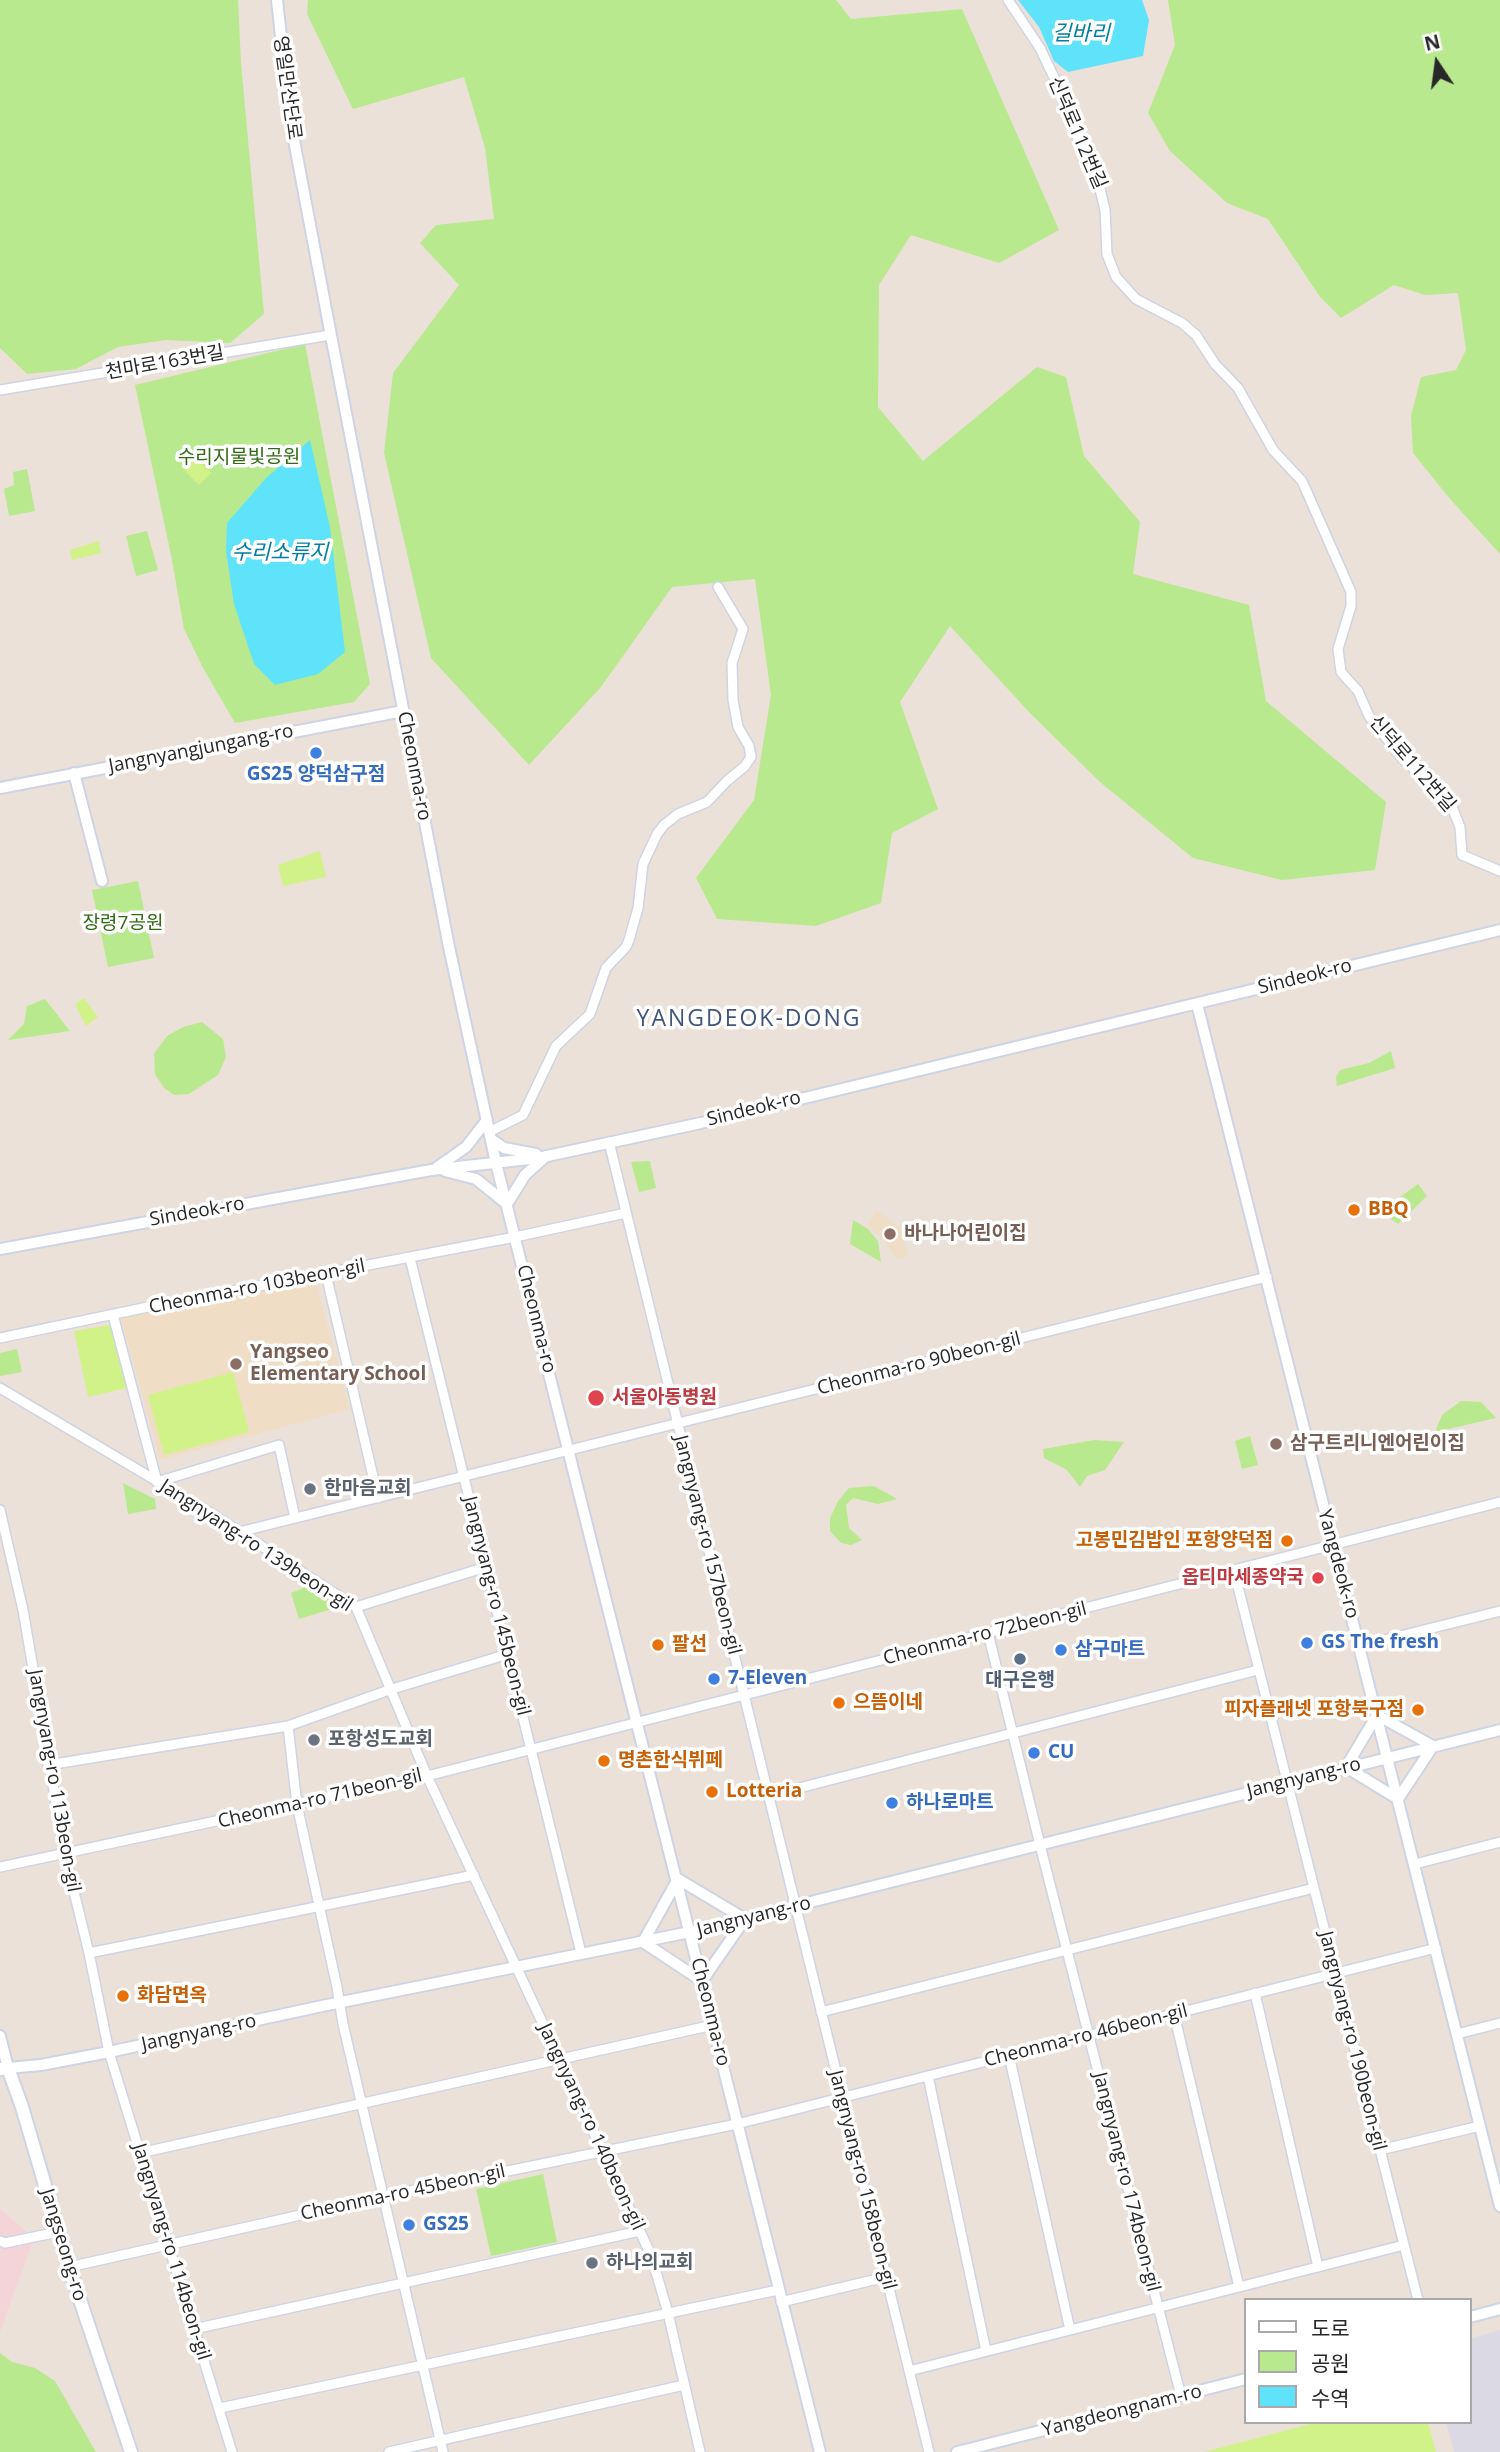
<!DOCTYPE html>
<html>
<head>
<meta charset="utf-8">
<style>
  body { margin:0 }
  #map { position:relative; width:1500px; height:2452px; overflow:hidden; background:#ece1d8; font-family:"Open Sans","Noto Sans KR",sans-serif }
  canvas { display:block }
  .legend { position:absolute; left:1244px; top:2298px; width:228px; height:126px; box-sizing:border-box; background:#fff; border:2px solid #a9a9a9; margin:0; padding:9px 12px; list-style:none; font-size:21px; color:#282828 }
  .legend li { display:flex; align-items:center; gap:14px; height:35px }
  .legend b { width:35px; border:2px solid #a9a9a9 }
  .north { position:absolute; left:1402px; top:28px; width:70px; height:70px; -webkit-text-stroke:5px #fff; paint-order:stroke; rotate:347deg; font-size:19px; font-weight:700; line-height:28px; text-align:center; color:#282828 }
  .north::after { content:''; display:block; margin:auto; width:24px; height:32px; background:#282828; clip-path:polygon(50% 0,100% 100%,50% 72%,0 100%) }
</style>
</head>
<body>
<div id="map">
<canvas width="1500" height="2452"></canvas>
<ul class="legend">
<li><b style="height:9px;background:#fff"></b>도로</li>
<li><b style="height:19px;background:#b8e98e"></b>공원</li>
<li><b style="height:19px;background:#5fe3fa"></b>수역</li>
</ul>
<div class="north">N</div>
</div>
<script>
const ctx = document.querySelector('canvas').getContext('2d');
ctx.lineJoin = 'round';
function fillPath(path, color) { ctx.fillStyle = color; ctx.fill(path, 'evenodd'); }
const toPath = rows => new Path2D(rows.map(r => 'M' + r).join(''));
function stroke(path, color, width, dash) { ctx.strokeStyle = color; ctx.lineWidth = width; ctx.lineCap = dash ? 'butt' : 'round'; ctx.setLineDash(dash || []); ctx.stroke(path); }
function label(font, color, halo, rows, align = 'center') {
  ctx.font = font + ' "Open Sans","Noto Sans KR",sans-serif'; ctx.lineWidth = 7; ctx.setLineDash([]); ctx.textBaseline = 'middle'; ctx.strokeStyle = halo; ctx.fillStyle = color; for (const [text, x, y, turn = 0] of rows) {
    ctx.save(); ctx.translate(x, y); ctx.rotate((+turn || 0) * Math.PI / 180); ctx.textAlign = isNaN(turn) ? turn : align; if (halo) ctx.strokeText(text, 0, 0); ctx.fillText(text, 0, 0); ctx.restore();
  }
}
const industrial = toPath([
  [1500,2330,1500,2452,1454,2452,1446,2422,1470,2422,1470,2339]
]);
const education = toPath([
  [877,1210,901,1228,908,1256,897,1259,883,1240,867,1225],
  [315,1280,350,1409,160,1460,121,1318]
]);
const medical = toPath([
  [0,2209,34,2238,0,2332]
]);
const green = toPath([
  [0,0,238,0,241,63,264,314,230,343,166,340,118,347,76,369,27,374,0,348],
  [308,0,836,0,851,19,962,9,1059,230,999,263,911,235,879,285,878,407,923,461,1037,367,1066,377,1084,456,1140,522,1133,574,1249,605,1266,701,1386,802,1375,870,1282,880,1193,858,1100,782,1029,712,950,626,900,702,938,809,892,833,881,903,816,926,717,919,696,878,754,800,771,695,755,579,672,587,601,687,529,765,431,658,384,453,393,373,459,285,420,243,436,225,494,219,485,148,464,77,353,109,307,14],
  [1168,0,1500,0,1500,554,1450,499,1413,453,1411,416,1421,377,1456,370,1466,350,1458,293,1425,295,1394,285,1341,318,1320,297,1268,219,1227,203,1170,151,1148,113,1175,45],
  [305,344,370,684,354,702,235,723,203,668,184,629,172,560,135,385],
  [27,469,35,511,9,516,4,489,14,485,13,472],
  [147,531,158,570,136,576,126,536],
  [138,881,154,958,108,967,92,890],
  [45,999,70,1031,8,1040,24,1024,27,1006],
  [202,1022,223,1039,226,1057,218,1075,189,1094,174,1095,164,1088,155,1074,154,1054,167,1036,183,1027],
  [1391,1051,1395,1068,1337,1086,1336,1077,1340,1070,1369,1063],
  [650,1161,656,1188,639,1192,631,1162],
  [1418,1184,1427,1196,1398,1224,1384,1214,1392,1203],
  [853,1220,868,1229,878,1241,881,1262,850,1244],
  [17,1349,22,1372,0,1376,0,1353],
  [1461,1401,1481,1402,1496,1418,1435,1432,1442,1415],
  [1250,1436,1258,1465,1242,1469,1235,1441],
  [1094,1440,1124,1442,1105,1470,1087,1476,1080,1487,1067,1470,1044,1458,1043,1449],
  [123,1483,155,1499,156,1509,128,1514],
  [874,1486,897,1499,878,1504,853,1498,846,1505,849,1528,862,1540,851,1545,841,1543,830,1531,830,1518,838,1501,849,1488],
  [308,1586,336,1600,332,1609,299,1619,291,1593],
  [543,2174,557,2242,491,2256,476,2189],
  [0,2353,12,2362,35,2368,55,2381,96,2452,0,2452]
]);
const pitch = toPath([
  [194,456,212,473,199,485,181,467],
  [99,541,101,553,72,560,70,550],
  [320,851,326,877,283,886,278,865],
  [84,998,98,1017,86,1026,75,1004],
  [110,1325,127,1388,88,1397,74,1331],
  [233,1372,249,1432,164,1455,148,1395],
  [1318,2422,1428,2422,1436,2452,1204,2452]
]);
const water = toPath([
  [1018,0,1142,0,1149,20,1143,56,1068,72,1054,61,1039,27],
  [310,440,330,527,345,652,318,674,275,685,254,664,234,604,226,551,227,523,266,478]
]);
const minor = toPath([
  [1008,0,1040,48,1059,88,1080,145,1100,189,1105,210,1107,254,1116,277,1136,299,1182,323,1196,335,1215,364,1238,388,1273,450,1302,481,1351,592,1351,606,1338,649,1341,672,1358,691,1369,716,1402,758,1450,802,1460,827,1462,855,1500,871],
  [0,390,330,335],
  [489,1132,523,1115,556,1046,590,1014,606,968,626,947,629,940,638,908,643,864,657,834,664,825,678,814,707,802,727,781,745,766,751,757,749,746,738,727,733,700,732,663,743,629,718,587],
  [609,1142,929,2452],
  [410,1258,581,1953],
  [326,1274,378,1498],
  [113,1315,157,1482,279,1445,295,1518],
  [0,1338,143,1308,515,1237,626,1213],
  [0,1388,209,1512,356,1607,427,1776,651,2255,668,2313,700,2452],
  [0,1510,23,1610,65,1855,89,1953,109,2052,232,2452],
  [239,1532,1267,1277],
  [1234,1571,1418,2300],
  [356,1607,486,1567],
  [988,1633,1040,1845,1181,2396],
  [1360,1646,1500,1611],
  [288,1726,297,1805,337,1987,343,2024,443,2452],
  [48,1765,288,1726,389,1690,508,1654],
  [768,1796,1258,1670],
  [1415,1864,1500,1842],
  [0,1867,427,1776,1500,1502],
  [89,1953,474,1875],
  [1255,1993,1318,2267],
  [821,2012,1314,1888],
  [1174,2014,1239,2287],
  [1457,2034,1500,2023],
  [1009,2055,1070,2330],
  [928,2076,986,2351],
  [1380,2150,1480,2126],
  [140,2153,713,2025],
  [0,2241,5,2243,58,2232],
  [69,2267,381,2197,737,2124,1436,1948],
  [781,2302,886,2277],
  [194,2329,640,2231],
  [909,2371,1404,2245],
  [220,2408,778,2290],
  [389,2452,684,2385]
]);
const tertiary = toPath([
  [277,0,290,119,328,320,449,947,496,1163,820,2452],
  [74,773,102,881],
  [0,788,403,711],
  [1197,1004,1500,2206],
  [491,1139,504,1148,536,1154],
  [436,1168,466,1147,487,1120],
  [445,1171,476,1179,507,1204,525,1175,546,1156],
  [0,1249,431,1170,538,1158,701,1123,1500,930],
  [1377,1715,1433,1746,1398,1799,1346,1767,1377,1715],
  [678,1879,745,1919],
  [643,1942,678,1879],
  [643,1942,702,1981],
  [702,1981,745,1919],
  [0,2036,8,2068,41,2065,109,2052,322,2006,690,1932,1500,1730],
  [1470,2317,1500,2309],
  [957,2452,1246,2379]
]);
const secondary = toPath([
  [0,2069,8,2068,22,2107,69,2267,131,2452]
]);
const markers = [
  [316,753,7,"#3f7fe0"],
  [1354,1210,7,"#e8710a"],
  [890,1234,7,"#8d6e63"],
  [236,1364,7,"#8d6e63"],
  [596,1398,9,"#e0444e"],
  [1276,1444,7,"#8d6e63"],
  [310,1489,7,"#6b7280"],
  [1287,1541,7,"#e8710a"],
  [1318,1578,7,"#e0444e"],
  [1307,1643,7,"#3f7fe0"],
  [658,1645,7,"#e8710a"],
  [1061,1650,7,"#3f7fe0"],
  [1020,1659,7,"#5c6f8a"],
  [714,1679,7,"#3f7fe0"],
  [839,1703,7,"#e8710a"],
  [1418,1710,7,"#e8710a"],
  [314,1740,7,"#6b7280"],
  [1034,1753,7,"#3f7fe0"],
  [604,1761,7,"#e8710a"],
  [712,1792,7,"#e8710a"],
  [892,1803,7,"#3f7fe0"],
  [123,1996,7,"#e8710a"],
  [409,2225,7,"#3f7fe0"],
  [592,2263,7,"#6b7280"]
];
const streetNames = [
  ["영일만산단로",287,88,82],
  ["신덕로112번길",1077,133,67],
  ["천마로163번길",165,363,-10],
  ["Jangnyangjungang-ro",201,749,-11],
  ["신덕로112번길",1412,764,49],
  ["Cheonma-ro",414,766,79],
  ["Sindeok-ro",1305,977,-14],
  ["Sindeok-ro",754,1109,-14],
  ["Sindeok-ro",197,1212,-10],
  ["Cheonma-ro 103beon-gil",257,1287,-11],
  ["Cheonma-ro",536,1319,76],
  ["Cheonma-ro 90beon-gil",919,1364,-14],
  ["Jangnyang-ro 157beon-gil",707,1545,76],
  ["Jangnyang-ro 139beon-gil",256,1546,33],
  ["Yangdeok-ro",1338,1564,75],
  ["Jangnyang-ro 145beon-gil",496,1606,76],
  ["Cheonma-ro 72beon-gil",985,1634,-14],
  ["Jangnyang-ro",1304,1778,-14],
  ["Jangnyang-ro 113beon-gil",54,1781,80],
  ["Cheonma-ro 71beon-gil",320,1799,-13],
  ["Jangnyang-ro",754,1917,-14],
  ["Cheonma-ro",710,2012,76],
  ["Jangnyang-ro",199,2033,-12],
  ["Cheonma-ro 46beon-gil",1086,2036,-14],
  ["Jangnyang-ro 190beon-gil",1352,2041,76],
  ["Jangnyang-ro 140beon-gil",591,2127,65],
  ["Jangnyang-ro 158beon-gil",862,2180,76],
  ["Jangnyang-ro 174beon-gil",1126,2182,76],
  ["Cheonma-ro 45beon-gil",403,2193,-12],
  ["Jangseong-ro",63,2245,73],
  ["Jangnyang-ro 114beon-gil",171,2252,73],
  ["Yangdeongnam-ro",1122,2411,-14]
];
const parkNames = [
  ["수리지물빛공원",239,458],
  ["장령7공원",123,924]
];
const shopNames = [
  ["GS25 양덕삼구점",316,775,"center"],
  ["GS The fresh",1321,1643],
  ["삼구마트",1075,1650],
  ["7-Eleven",728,1679],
  ["CU",1048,1753],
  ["하나로마트",906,1803],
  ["GS25",423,2225]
];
const foodNames = [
  ["BBQ",1368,1210],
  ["고봉민김밥인 포항양덕점",1273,1541,"right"],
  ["팔선",672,1645],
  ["으뜸이네",853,1703],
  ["피자플래넷 포항북구점",1404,1710,"right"],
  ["명촌한식뷔페",618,1761],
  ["Lotteria",726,1792],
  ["화담면옥",137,1996]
];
const educationNames = [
  ["바나나어린이집",904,1234],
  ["Yangseo",250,1353],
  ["Elementary School",250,1375],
  ["삼구트리니엔어린이집",1290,1444]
];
const healthNames = [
  ["서울아동병원",612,1398],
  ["옵티마세종약국",1304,1578,"right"]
];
const worshipNames = [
  ["한마음교회",324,1489],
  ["포항성도교회",328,1740],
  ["하나의교회",606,2263]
];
const serviceNames = [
  ["대구은행",1020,1681]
];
const waterNames = [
  ["길바리",1081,34],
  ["수리소류지",280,553]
];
const quarterNames = [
  ["YANGDEOK-DONG",749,1019]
];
fillPath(industrial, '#dbdae4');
fillPath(education, '#f0ddc5');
fillPath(medical, '#f5d4d9');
fillPath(green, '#b8e98e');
fillPath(pitch, '#d1f288');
fillPath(water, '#5fe3fa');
stroke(minor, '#cdd4e3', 12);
stroke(tertiary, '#cdd4e3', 14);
stroke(secondary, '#cdd4e3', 16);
stroke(minor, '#fff', 9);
stroke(tertiary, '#fff', 10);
stroke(secondary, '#fff', 12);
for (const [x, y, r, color] of markers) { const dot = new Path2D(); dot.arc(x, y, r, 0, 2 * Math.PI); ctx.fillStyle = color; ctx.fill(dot); stroke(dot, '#fff', 2.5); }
label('19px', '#282828', '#fff', streetNames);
label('19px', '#2f6b12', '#fff', parkNames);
label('bold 19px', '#366cbe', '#fff', shopNames, 'left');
label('bold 19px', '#c56008', '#fff', foodNames, 'left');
label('bold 19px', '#785e54', '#fff', educationNames, 'left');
label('bold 19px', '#be3a42', '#fff', healthNames, 'left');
label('bold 19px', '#5b616d', '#fff', worshipNames, 'left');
label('bold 19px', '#4e5e75', '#fff', serviceNames);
label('italic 21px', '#007fa4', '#fff', waterNames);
ctx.letterSpacing = '2px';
label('23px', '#44557d', '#fff', quarterNames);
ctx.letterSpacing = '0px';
</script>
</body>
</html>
